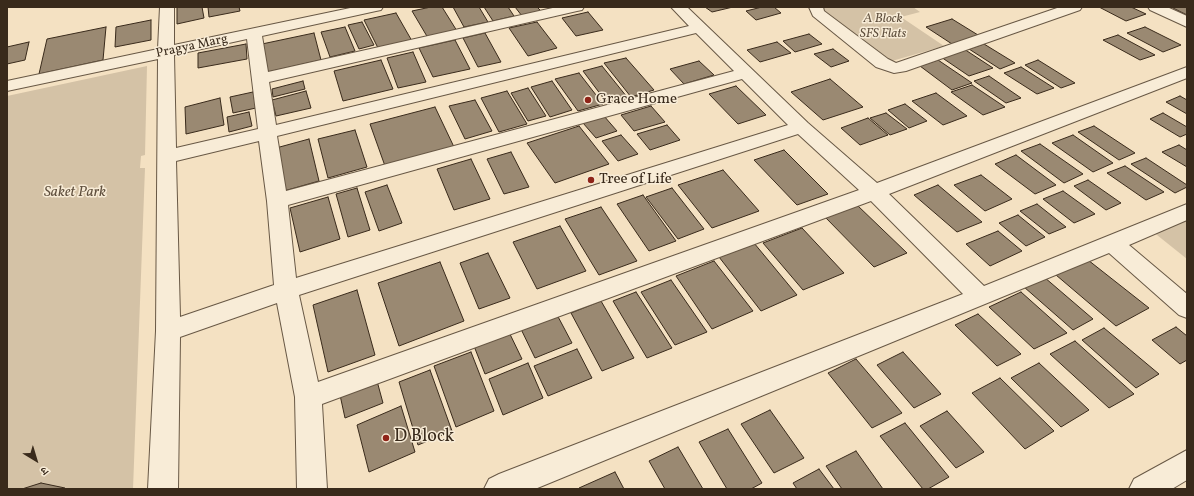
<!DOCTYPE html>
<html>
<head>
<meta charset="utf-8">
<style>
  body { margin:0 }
  #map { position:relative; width:1194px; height:496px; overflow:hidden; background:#f4e1c2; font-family:Vollkorn,"Noto Serif Devanagari",serif }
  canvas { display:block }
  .frame { position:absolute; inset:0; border:8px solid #392a1b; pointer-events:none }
  .north { position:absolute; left:16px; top:440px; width:40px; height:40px; -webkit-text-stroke:3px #f8ecd7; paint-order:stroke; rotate:142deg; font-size:11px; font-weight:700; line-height:16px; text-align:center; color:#392a1b }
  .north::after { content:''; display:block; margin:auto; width:14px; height:18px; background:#392a1b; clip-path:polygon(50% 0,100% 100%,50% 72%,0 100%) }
</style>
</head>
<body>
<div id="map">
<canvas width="1194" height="496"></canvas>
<div class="frame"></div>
<div class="north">उ</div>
</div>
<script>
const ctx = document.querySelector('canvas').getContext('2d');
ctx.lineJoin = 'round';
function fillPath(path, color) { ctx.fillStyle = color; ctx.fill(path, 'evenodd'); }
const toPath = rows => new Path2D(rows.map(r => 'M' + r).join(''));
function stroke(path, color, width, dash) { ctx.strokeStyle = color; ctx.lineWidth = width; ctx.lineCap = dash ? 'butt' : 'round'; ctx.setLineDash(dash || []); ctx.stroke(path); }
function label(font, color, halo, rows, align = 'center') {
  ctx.font = font + ' Vollkorn,serif'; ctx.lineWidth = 3; ctx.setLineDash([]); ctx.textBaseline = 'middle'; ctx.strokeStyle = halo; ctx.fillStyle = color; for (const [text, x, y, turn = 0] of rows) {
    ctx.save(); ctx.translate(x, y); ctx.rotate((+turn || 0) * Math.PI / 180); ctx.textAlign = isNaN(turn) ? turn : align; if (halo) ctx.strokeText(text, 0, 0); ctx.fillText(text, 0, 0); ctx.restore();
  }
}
const green = toPath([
  [820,7,913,7,920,12,901,17,944,46,892,61],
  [147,66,145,155,141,156,140,168,145,168,133,489,7,489,7,96],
  [1187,210,1187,259,1142,223]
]);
const building = toPath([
  [177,7,202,7,204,18,177,24,177,7],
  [208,7,239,7,240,11,209,17,208,7],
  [431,7,442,7,457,31,428,38,412,11,431,7],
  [453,7,479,7,488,22,464,27,453,7],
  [484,7,508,7,514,16,493,21,484,7],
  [515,7,537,7,541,11,522,16,515,7],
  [705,7,733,7,712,12,705,7],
  [762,7,774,7,781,13,756,20,746,11,762,7],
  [1099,7,1131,7,1146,14,1126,21,1099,7],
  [1171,7,1187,7,1187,15,1171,7],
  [588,12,603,30,576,36,562,18,588,12],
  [396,13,412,41,379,50,364,20,396,13],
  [952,19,978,35,952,44,926,27,952,19],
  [151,20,151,40,115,47,116,27,151,20],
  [362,22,374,45,359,49,348,25,362,22],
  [537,22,557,48,528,56,509,28,537,22],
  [106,27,103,60,39,74,47,39,106,27],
  [345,27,355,51,330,57,321,32,345,27],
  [1145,27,1181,45,1163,52,1127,33,1145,27],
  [314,33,321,60,268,72,262,44,314,33],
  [485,33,501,62,478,67,463,38,485,33],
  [809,34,822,44,795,52,783,41,809,34],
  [1118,35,1155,55,1140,60,1103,40,1118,35],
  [455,40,470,69,433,77,419,48,455,40],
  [29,42,25,60,7,64,7,47,29,42],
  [777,42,791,53,760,62,747,50,777,42],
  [246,44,247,59,198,68,198,53,246,44],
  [984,44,1015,63,1000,69,969,49,984,44],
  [833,49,849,61,831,67,814,54,833,49],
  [964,49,993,68,969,76,941,57,964,49],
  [413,52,426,82,398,88,387,58,413,52],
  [626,58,654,90,631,97,604,63,626,58],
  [381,60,393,89,343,101,334,71,381,60],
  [938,60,972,83,952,90,920,66,938,60],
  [1038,60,1075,83,1061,88,1025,65,1038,60],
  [699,61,714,75,684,84,670,69,699,61],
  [602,66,627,97,607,103,583,71,602,66],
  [1021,67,1054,88,1037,94,1004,73,1021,67],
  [579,73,603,104,578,111,555,79,579,73],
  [989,76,1021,98,1006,103,974,81,989,76],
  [830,79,863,107,823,120,791,92,830,79],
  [303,81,305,89,273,97,272,89,303,81],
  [552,81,572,110,550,117,531,87,552,81],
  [972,85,1005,107,983,115,951,92,972,85],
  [736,86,766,115,738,124,709,94,736,86],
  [528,88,546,116,528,121,511,93,528,88],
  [306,91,311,108,276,116,272,100,306,91],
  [507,91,527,124,499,132,481,98,507,91],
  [253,92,256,108,233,113,230,97,253,92],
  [936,93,967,116,943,125,912,101,936,93],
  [1180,96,1187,100,1187,114,1166,102,1180,96],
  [220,98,224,125,186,134,185,107,220,98],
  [475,100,492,131,465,139,449,106,475,100],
  [905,104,927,121,909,128,888,110,905,104],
  [651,106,665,122,634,131,621,115,651,106],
  [435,107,454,147,385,166,370,124,435,107],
  [249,112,252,126,229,132,227,117,249,112],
  [886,113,907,129,890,135,870,118,886,113],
  [1163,113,1187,127,1187,134,1180,137,1150,119,1163,113],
  [604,116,617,131,596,138,583,123,604,116],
  [868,118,888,135,860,145,841,128,868,118],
  [667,125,680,140,650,150,637,134,667,125],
  [579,126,609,164,555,183,527,143,579,126],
  [1094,126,1135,153,1119,160,1078,132,1094,126],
  [355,130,367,167,328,178,318,139,355,130],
  [621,135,638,154,618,161,602,141,621,135],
  [1073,135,1113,163,1093,172,1052,143,1073,135],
  [309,139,319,181,284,191,276,148,309,139],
  [1040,144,1083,174,1064,183,1021,151,1040,144],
  [1179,145,1187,150,1187,167,1162,152,1179,145],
  [784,150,828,194,797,205,754,160,784,150],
  [511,152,529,187,504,194,487,159,511,152],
  [1016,155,1056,185,1035,194,995,164,1016,155],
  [1146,158,1187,185,1187,187,1175,193,1131,164,1146,158],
  [471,159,490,199,454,210,437,169,471,159],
  [1125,166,1164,192,1146,200,1107,173,1125,166],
  [723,170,759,211,712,228,678,185,723,170],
  [981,175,1012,199,985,211,954,185,981,175],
  [1088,180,1121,203,1106,210,1074,186,1088,180],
  [387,185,402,223,379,231,365,192,387,185],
  [938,185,982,222,957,232,914,195,938,185],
  [357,188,370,230,348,237,336,194,357,188],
  [672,188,704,229,678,239,646,197,672,188],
  [1063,191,1095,214,1074,223,1043,199,1063,191],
  [643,195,676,241,649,251,617,204,643,195],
  [328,197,340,239,300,252,290,208,328,197],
  [1037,204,1066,227,1049,234,1020,211,1037,204],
  [857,205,907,253,874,267,825,217,857,205],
  [601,207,637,261,599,275,565,219,601,207],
  [1018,215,1045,237,1026,246,999,223,1018,215],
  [560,226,586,271,537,289,513,242,560,226],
  [802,228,844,273,803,290,763,243,802,228],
  [998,231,1022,251,990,266,966,244,998,231],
  [754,243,797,295,761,311,719,257,754,243],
  [488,253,510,298,479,309,460,263,488,253],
  [1088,260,1149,308,1116,326,1056,275,1088,260],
  [714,261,753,311,712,329,676,276,714,261],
  [440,262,464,321,399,346,378,283,440,262],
  [1044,277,1093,319,1073,330,1024,287,1044,277],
  [671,280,707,332,675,345,641,292,671,280],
  [357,290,375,355,328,372,313,305,357,290],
  [636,292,672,348,647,358,613,301,636,292],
  [1021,292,1067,333,1034,349,989,307,1021,292],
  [601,301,634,358,602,371,571,313,601,301],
  [555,311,572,343,535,358,519,325,555,311],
  [978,314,1021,354,997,366,955,325,978,314],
  [1176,327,1187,336,1187,360,1180,364,1152,340,1176,327],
  [507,328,522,359,485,374,472,341,507,328],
  [1104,328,1159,374,1136,388,1082,340,1104,328],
  [1075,341,1134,394,1109,408,1050,354,1075,341],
  [577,349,592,378,548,396,534,366,577,349],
  [471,352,494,411,456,427,434,366,471,352],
  [903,352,941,394,914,408,877,365,903,352],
  [856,359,902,413,872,428,828,373,856,359],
  [528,363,543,398,503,415,489,379,528,363],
  [1039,363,1089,410,1061,427,1011,378,1039,363],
  [430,370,452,431,418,445,399,382,430,370],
  [1000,378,1054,431,1025,449,972,393,1000,378],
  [377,381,383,403,345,418,340,395,377,381],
  [401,406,415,452,369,472,357,425,401,406],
  [770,410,804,458,774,473,741,424,770,410],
  [947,411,984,452,956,468,920,426,947,411],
  [905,423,949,477,928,489,923,489,880,436,905,423],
  [728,429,762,483,751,489,727,489,699,442,728,429],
  [678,447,703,489,665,489,649,461,678,447],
  [856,451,883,489,842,489,826,466,856,451],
  [819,469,834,489,797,489,793,483,819,469],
  [615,472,624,489,579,489,579,488,615,472],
  [41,483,65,488,66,489,22,489,41,483]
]);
const minor = toPath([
  [160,7,174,7,174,45,355,7,383,7,381,10,376,11,262,36,268,72,557,7,584,7,582,10,577,11,269,82,276,125,689,26,671,7,687,7,808,123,877,183,1187,67,1187,78,889,194,984,286,1187,204,1187,220,1129,245,1187,294,1187,318,1179,315,1109,253,535,489,484,489,489,479,499,474,963,294,871,201,322,404,327,489,297,489,295,397,277,303,180,337,178,489,148,489,156,331,158,59,7,91,7,81,158,49,160,7],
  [696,33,734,71,286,191,277,136,696,33],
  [247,39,258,129,176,148,174,55,247,39],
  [742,79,788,125,296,278,288,205,742,79],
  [798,134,859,190,318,382,299,295,798,134],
  [259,141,267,201,274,285,180,317,176,161,259,141],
  [809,7,823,7,824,11,888,59,896,63,1060,7,1082,7,1080,10,906,71,894,73,876,67,813,16,809,7],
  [1148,7,1167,7,1187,16,1187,27,1150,10,1148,7],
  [1187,450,1187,480,1172,489,1129,489,1134,479,1187,450]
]);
const markers = [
  [588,100,4,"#8f2418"],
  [591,180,4,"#8f2418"],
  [386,438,4,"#8f2418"]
];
const farParknames = [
  ["A Block",883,20],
  ["SFS Flats",883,35]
];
const farStreetnames = [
  ["Pragya Marg",192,47,-12]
];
const poiNames = [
  ["Grace Home",596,100],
  ["Tree of Life",599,180]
];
const parkNames = [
  ["Saket Park",75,193]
];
const nearPoinames = [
  ["D Block",394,438]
];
fillPath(green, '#d4c2a6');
fillPath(building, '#9a8972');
stroke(building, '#392a1b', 1);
stroke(minor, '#685845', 2);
fillPath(minor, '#f8ecd7');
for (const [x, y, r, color] of markers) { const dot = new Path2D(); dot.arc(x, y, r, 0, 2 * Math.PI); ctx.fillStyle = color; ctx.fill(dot); stroke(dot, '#f8ecd7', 1.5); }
label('italic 13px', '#60503e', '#f8ecd7', farParknames);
label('13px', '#392a1b', '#f8ecd7', farStreetnames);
label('15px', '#392a1b', '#f8ecd7', poiNames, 'left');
label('italic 15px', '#60503e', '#f8ecd7', parkNames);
label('18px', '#392a1b', '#f8ecd7', nearPoinames, 'left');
</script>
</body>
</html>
